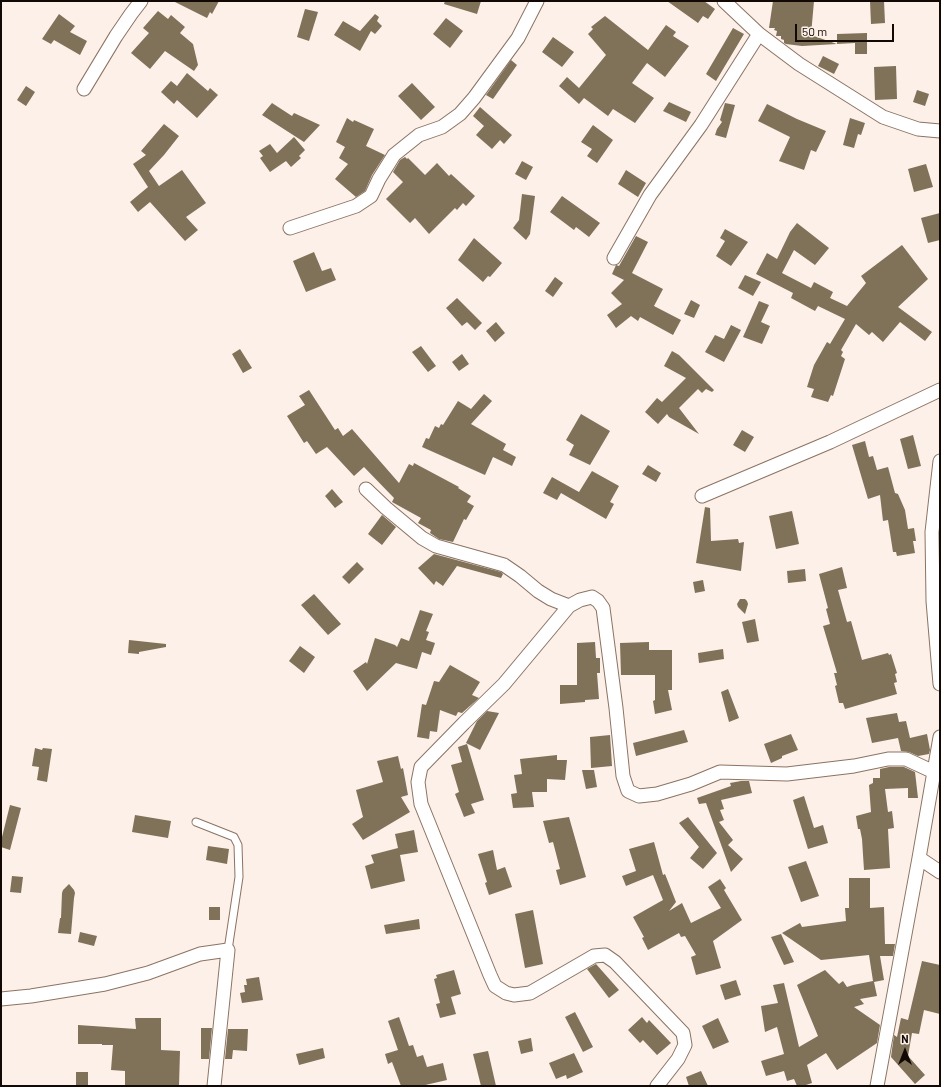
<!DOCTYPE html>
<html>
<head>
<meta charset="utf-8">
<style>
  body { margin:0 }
  #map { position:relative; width:941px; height:1087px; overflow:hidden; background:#fcf0e8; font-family:Barlow,sans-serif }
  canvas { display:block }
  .frame { position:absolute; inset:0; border:2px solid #120904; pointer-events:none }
  .north { position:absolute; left:885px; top:1031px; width:40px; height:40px; -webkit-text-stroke:3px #fcf0e8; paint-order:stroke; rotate:0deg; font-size:11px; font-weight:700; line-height:16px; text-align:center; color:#120904 }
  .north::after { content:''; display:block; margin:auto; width:14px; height:18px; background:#120904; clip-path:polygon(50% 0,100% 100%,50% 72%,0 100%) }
  .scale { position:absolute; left:795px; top:24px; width:99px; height:18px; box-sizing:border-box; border:2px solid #120904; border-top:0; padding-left:5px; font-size:12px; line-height:14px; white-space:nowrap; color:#120904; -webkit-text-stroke:3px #fcf0e8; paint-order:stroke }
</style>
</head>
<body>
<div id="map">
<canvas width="941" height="1087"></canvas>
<div class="frame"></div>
<div class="north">N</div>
<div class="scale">50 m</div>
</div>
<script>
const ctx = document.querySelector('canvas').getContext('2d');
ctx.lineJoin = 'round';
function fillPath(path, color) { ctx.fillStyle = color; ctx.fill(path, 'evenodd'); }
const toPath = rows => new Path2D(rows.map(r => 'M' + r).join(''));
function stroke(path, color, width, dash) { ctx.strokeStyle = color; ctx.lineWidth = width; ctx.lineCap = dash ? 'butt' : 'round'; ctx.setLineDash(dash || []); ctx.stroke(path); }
const building = toPath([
  [173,1,219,1,212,14,210,12,207,18],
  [445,1,481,1,477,14,444,4],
  [667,1,704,1,715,9,708,19,703,16,698,23],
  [773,1,814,1,811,35,837,44,802,46,786,44,784,43,784,40,781,39,781,36,776,36,777,31,774,30,775,28,769,28],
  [870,1,884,1,885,23,871,24],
  [305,9,318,12,309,41,297,37],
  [158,11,168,19,171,15,185,27,180,33,193,44,198,65,194,71,165,51,150,69,131,53,149,33,143,28],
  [59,14,75,26,70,32,87,41,80,55,54,40,51,44,42,39],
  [375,14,379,17,377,21,382,26,375,34,371,31,360,51,334,35,343,21,360,31],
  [605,16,648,50,666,25,676,32,673,36,689,46,665,77,647,63,632,83,654,98,635,123,613,109,608,116,584,98,579,104,559,86,567,77,579,88,606,55,588,34,593,29,591,27],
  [446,18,463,31,450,48,433,34],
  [733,28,744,34,716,81,706,74],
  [867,33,867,54,855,54,855,43,837,44,837,34],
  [553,37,574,52,562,67,542,52],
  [823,56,839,64,834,74,818,66],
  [511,60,517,65,493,99,486,95],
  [896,66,897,99,875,100,874,67],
  [187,73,208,91,210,88,218,95,197,118,177,100,174,104,161,92,171,81,177,86],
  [412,83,435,107,421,120,398,96],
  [26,86,35,92,26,106,17,100],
  [917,90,929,94,925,106,913,102],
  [669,102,691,112,686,122,663,111],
  [272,103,292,116,294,113,320,125,304,142,262,115],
  [725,103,735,105,726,138,715,135,717,129,722,122,720,120],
  [767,104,797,119,826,131,816,152,811,150,804,170,779,161,790,137,758,121],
  [480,107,512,135,504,144,500,140,492,149,476,135,484,126,473,116],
  [347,118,353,122,354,120,374,129,366,146,385,155,372,175,365,191,356,197,335,179,348,164,339,158,345,147,336,142],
  [850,118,865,123,861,135,858,134,854,148,843,145],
  [164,124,179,136,164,155,149,171,159,186,182,170,206,203,186,217,198,230,185,241,150,202,138,212,130,202,148,187,133,164,146,155,141,151],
  [593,125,613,140,597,163,587,156,592,149,581,142],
  [294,137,305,150,299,156,301,158,291,167,286,161,270,172,260,158,263,156,259,151,270,144,277,153],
  [405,157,407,159,408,158,425,175,437,163,449,176,451,174,475,196,466,206,463,203,457,210,455,208,429,234,415,218,410,223,386,199,403,182,393,172,400,160],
  [522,161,533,167,526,180,515,174],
  [926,164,933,187,914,192,908,169],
  [626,170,646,183,638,197,618,184],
  [522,194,535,196,530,234,526,240,513,228,519,220],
  [562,196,600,223,589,237,576,227,574,230,550,212],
  [940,213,940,240,928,243,921,218],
  [797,223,829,248,815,265,794,250,782,273,811,288,814,282,833,292,830,298,847,306,866,283,861,276,902,245,928,279,898,307,932,332,925,341,900,322,883,342,872,332,869,335,856,324,841,350,843,352,841,356,845,359,833,396,831,395,828,402,811,397,814,389,807,387,814,365,827,342,830,344,845,319,818,306,815,311,791,298,793,293,756,274,767,253,777,259,790,232],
  [725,229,748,242,731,266,716,256,725,241,720,238],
  [636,236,648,242,632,273,663,289,654,306,681,320,673,335,640,317,638,321,631,316,616,328,607,315,622,304,611,293,624,280,612,274,616,265,619,266],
  [474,238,502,263,490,277,488,276,483,282,458,260],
  [314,252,322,271,331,268,336,280,306,292,293,261],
  [745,275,761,282,753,296,738,288],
  [555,277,563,283,553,297,545,291],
  [457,298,482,323,475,330,467,322,462,326,446,308],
  [691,300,700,305,694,318,684,314],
  [759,301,769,305,761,322,770,326,762,344,743,337],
  [496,322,505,333,495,342,486,331],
  [731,325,741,330,724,362,705,352,715,335,724,339],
  [421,346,436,366,428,372,412,352],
  [240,349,252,368,243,373,232,354],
  [672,351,679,355,714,390,712,392,706,389,702,393,698,389,679,408,699,434,669,417,667,414,658,424,645,412,657,398,662,402,686,378,664,366],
  [462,354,469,364,459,371,452,362],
  [309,390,335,430,338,428,343,436,352,429,399,483,409,464,413,466,414,463,459,487,458,488,471,496,467,502,474,506,466,520,464,519,453,542,439,539,430,533,431,530,418,523,421,518,392,502,394,498,364,467,354,476,327,447,316,454,307,441,304,443,287,416,305,405,299,396],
  [484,394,492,401,471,424,506,444,503,450,516,457,512,466,493,457,485,475,422,447,426,438,429,439,435,426,439,428,441,424,443,425,458,401,471,409],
  [581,414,610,431,590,465,569,455,574,445,566,440],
  [742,430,754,437,745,452,733,445],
  [913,435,921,466,908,469,900,439],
  [865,441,869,457,873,456,877,470,888,467,895,493,898,494,905,510,908,529,914,528,916,541,913,541,915,553,897,556,896,552,893,552,888,520,883,521,880,495,868,499,852,445],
  [648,465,661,473,656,482,642,474],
  [592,471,619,486,610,502,614,504,606,519,561,493,557,500,543,493,552,477,579,492],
  [332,489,343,502,335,508,325,496],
  [705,507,710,508,711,541,738,539,739,543,744,542,741,571,696,563],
  [792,511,799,544,776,549,769,516],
  [382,515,396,527,382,545,368,534],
  [434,554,501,572,503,574,501,578,457,566,443,586,436,581,434,585,418,568],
  [357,562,364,569,349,584,342,577],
  [842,567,847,588,838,590,847,622,851,621,862,660,888,653,889,655,891,654,897,673,895,674,897,682,894,683,897,694,845,709,843,703,839,703,835,686,837,685,834,673,837,673,823,626,830,624,826,609,828,608,819,574],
  [805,569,806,581,788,583,787,571],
  [703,580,705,591,695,593,693,582],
  [314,594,341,624,328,635,301,605],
  [740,599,745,599,747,601,748,604,745,614,738,607,737,604],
  [420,610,433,614,426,631,429,632,426,640,435,643,431,655,422,652,417,669,396,663,367,691,353,671,366,662,367,664,375,638,395,645,397,647,401,638,409,641],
  [755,619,759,641,747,643,742,622],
  [129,640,166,644,166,647,139,652,139,654,128,653],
  [595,642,596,658,600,658,600,673,597,673,599,699,585,700,585,702,560,704,560,685,577,685,577,643],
  [649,642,649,650,672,650,672,690,668,690,672,710,655,714,653,701,655,700,655,675,621,675,620,643],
  [300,646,315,657,304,673,289,661],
  [723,649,724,659,699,663,698,653],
  [450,665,480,682,472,695,479,698,462,713,458,712,456,716,440,710,437,732,430,731,429,739,417,737,422,704,426,705,434,681,439,682],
  [728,689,739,718,729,722,721,692],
  [487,711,499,713,480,750,466,743,477,721],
  [897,713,899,722,906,721,910,738,927,734,930,750,929,754,918,756,909,752,901,751,898,738,872,743,866,718],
  [684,730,688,742,636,756,633,743],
  [791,734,798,750,782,756,782,758,771,763,764,744],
  [610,735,612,766,591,768,590,737],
  [467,744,484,800,471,804,475,813,464,817,455,794,459,792,451,765,462,762,458,747],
  [35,748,42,750,43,748,52,749,47,782,37,780,39,767,32,766],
  [557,755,557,760,567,760,565,780,547,779,547,792,532,792,534,807,513,808,511,794,517,793,514,775,522,774,520,759],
  [398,756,401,769,403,768,408,795,401,797,410,812,363,840,352,824,363,817,356,790,383,782,377,761],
  [889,767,904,767,915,772,918,798,908,798,908,788,885,789,888,812,892,811,894,828,888,829,890,868,864,870,862,839,860,829,858,829,856,816,871,812,869,785,873,783,873,778,880,778,880,769],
  [582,770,594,770,597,787,586,789],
  [741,781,749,781,752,793,721,800,724,809,720,810,724,820,719,822,733,840,728,845,743,859,731,872,706,803,699,804,697,798,731,786,730,783],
  [804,796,814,828,823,825,828,843,808,849,793,800],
  [10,805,21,808,10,850,1,847,1,841],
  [135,815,171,821,168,838,132,832],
  [569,817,586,877,560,885,556,870,560,869,553,842,549,843,543,821],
  [688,817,717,853,703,869,690,858,699,847,679,823],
  [414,830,418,852,400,855,405,881,371,889,365,866,374,863,371,855,398,848,395,834],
  [654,842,663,875,665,874,676,902,669,911,682,903,691,923,721,908,708,887,720,879,726,888,724,890,742,920,713,941,721,968,696,975,691,957,696,955,685,936,681,937,679,933,648,950,642,938,644,937,633,917,663,900,653,875,626,886,622,876,636,871,629,849],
  [208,846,229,849,227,864,206,860],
  [493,850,497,870,505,867,512,887,489,895,485,883,487,882,478,854],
  [806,861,819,896,801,902,788,867],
  [12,876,23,877,21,893,10,892],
  [849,878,870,878,870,908,884,907,885,944,895,944,893,956,880,956,884,980,874,982,877,996,860,999,864,1004,854,1007,880,1025,877,1043,837,1070,826,1053,807,1065,812,1083,803,1086,797,1086,794,1079,787,1081,784,1071,766,1076,761,1061,784,1054,777,1027,765,1032,761,1006,778,1003,773,985,784,983,799,1047,818,1036,797,985,825,970,839,984,843,981,847,987,853,985,873,981,869,955,821,960,782,933,800,923,802,927,846,921,845,908,849,908],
  [69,884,74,890,75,893,74,898,71,934,58,933,60,918,61,918,62,893,63,890],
  [209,907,220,907,220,920,209,920],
  [533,910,543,964,525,968,515,914],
  [419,919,420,929,386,934,384,925],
  [80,932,97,936,94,946,78,942],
  [781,934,794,962,784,965,771,937],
  [922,961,940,965,940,1014,924,1010,919,1034,912,1033,908,1056,925,1075,915,1084,891,1057,894,1035,897,1037,901,1018,908,1020],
  [596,964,619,990,609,998,587,969],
  [454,970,461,994,451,997,456,1014,440,1018,436,1004,440,1003,434,979,437,978,436,975],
  [259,977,263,1000,242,1003,240,993,245,992,244,985,247,985,246,979],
  [736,980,741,995,725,1000,720,985],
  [575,1012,593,1047,583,1052,565,1017],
  [399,1017,409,1046,413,1045,417,1057,423,1055,427,1067,443,1063,447,1080,421,1086,401,1086,392,1062,388,1064,385,1054,398,1050,388,1021],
  [642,1017,647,1023,649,1020,671,1043,657,1055,643,1040,640,1043,628,1030],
  [135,1018,161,1018,161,1050,180,1051,179,1086,125,1086,125,1071,111,1070,113,1045,102,1045,102,1044,78,1044,78,1025,136,1029],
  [718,1018,729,1042,713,1049,702,1026],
  [201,1028,212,1028,209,1059,201,1059],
  [228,1029,248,1029,247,1051,233,1050,232,1059,225,1059],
  [531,1038,533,1051,521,1054,518,1041],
  [323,1048,325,1058,299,1065,296,1054],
  [488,1051,496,1086,481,1086,473,1054],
  [574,1053,583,1072,567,1079,566,1075,556,1079,549,1063],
  [701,1071,708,1086,689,1086,686,1077],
  [76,1072,88,1072,88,1086,76,1086]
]);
const service = toPath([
  [196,822,234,837,238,845,239,877,228,950]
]);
const minor = toPath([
  [724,1,759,34,799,64,883,117,918,129,940,131],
  [84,89,116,36,131,14,141,1],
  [290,228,356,206,371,196,379,179,394,155,419,135,442,127,460,114,474,98,518,38,537,1],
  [614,258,650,195,701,125,759,34],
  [940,461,932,532,933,601,940,684],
  [366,489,386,508,422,538,436,546,504,565,520,576,538,591,551,599,569,606],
  [702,496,830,442,940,390],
  [919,858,940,872],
  [1,999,31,996,105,984,148,973,200,954,228,950,214,1086],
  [657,1086,678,1059,685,1045,683,1033,615,962,605,955,594,956,530,993,514,995,506,993,495,986,490,975,421,804,418,782,421,767,464,723,504,684,569,606,580,600,592,597,598,601,603,608,616,708,623,776,628,791,639,796,657,794,691,784,720,772,787,774,854,766,888,759,906,759,934,772],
  [877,1086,919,858,940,737]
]);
fillPath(building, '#807159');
stroke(service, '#8c7362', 9);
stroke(minor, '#8c7362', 15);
stroke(service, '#fff', 7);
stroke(minor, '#fff', 13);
</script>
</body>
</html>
